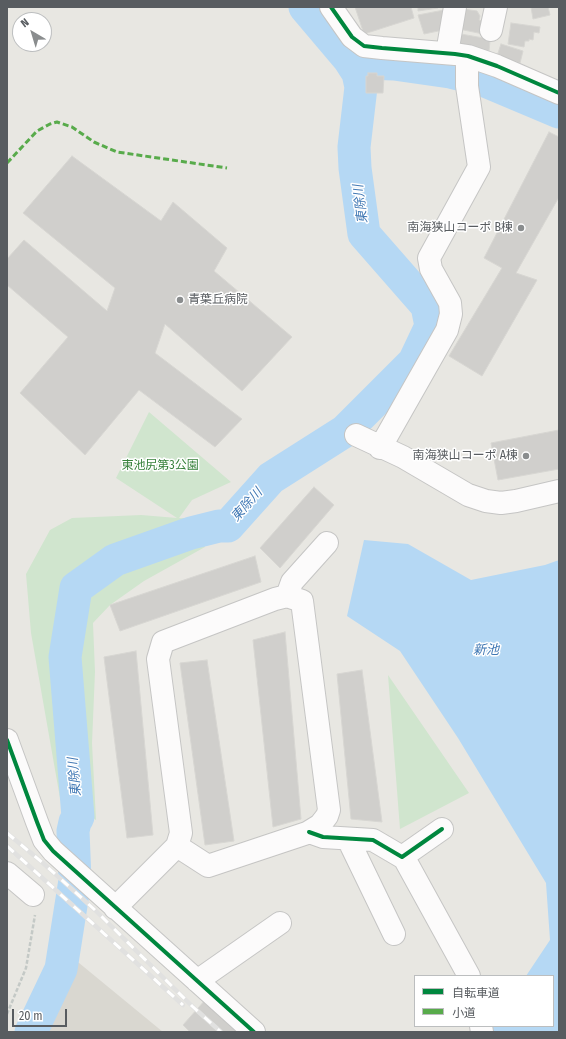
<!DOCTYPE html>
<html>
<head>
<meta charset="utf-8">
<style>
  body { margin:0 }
  #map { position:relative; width:566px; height:1039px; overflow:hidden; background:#e8e7e2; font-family:"Fira Sans Condensed","Noto Sans JP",sans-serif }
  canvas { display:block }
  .frame { position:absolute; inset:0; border:8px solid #585c60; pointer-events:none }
  .legend { position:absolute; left:414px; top:975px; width:140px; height:52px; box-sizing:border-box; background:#fff; border:1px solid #bcbebf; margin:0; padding:5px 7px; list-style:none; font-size:12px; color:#585c60 }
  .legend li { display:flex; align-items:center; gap:8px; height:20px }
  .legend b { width:20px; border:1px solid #bcbebf }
  .north { position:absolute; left:12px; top:12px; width:40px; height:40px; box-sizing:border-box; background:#fff; border:1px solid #bcbebf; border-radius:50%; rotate:322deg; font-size:11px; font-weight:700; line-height:16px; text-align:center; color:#585c60 }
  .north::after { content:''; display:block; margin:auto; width:14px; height:18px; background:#8a8d8e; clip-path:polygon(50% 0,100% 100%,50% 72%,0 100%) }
  .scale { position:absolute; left:12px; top:1009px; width:55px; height:18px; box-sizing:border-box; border:2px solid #585c60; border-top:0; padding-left:5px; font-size:12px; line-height:14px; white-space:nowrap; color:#585c60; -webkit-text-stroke:3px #fff; paint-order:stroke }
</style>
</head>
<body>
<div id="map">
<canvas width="566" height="1039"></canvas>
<div class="frame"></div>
<ul class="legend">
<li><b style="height:5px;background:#00873e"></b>自転車道</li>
<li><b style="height:5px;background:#58ab4b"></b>小道</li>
</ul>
<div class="north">N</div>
<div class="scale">20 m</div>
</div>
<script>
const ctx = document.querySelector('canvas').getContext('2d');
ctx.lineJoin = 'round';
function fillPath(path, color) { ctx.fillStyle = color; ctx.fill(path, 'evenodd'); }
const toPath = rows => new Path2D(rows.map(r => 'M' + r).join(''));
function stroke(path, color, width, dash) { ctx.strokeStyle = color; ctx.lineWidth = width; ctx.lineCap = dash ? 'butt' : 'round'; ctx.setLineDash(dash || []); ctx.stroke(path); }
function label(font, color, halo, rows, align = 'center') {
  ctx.font = font + ' "Fira Sans Condensed","Noto Sans JP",sans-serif'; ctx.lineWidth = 3; ctx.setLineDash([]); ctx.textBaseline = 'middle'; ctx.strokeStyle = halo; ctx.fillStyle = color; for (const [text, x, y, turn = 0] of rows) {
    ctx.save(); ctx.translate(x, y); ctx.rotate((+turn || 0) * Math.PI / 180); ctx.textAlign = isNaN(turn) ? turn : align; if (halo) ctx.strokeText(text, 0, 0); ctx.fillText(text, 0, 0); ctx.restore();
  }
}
const education = toPath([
  [73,958,163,1032,45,1032]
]);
const green = toPath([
  [149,412,231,482,192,500,179,518,202,519,205,547,144,581,110,605,93,623,95,672,92,743,96,820,60,798,31,633,26,574,50,530,72,518,141,515,177,518,116,478],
  [388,675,469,793,400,829]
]);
const water = toPath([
  [364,540,408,544,471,580,545,565,559,560,559,1032,493,1032,491,1026,553,1026,553,976,526,976,550,940,546,883,458,738,400,651,347,616]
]);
const river = toPath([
  [349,59,368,63,394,64,450,72,483,80,559,112],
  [31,1032,61,969,75,880,73,831,75,822,78,817,65,657,76,588,115,560,191,533,219,526,228,526,271,478,345,431,414,362,431,326,427,306,364,234,355,168,354,147,361,87,358,73,349,59,305,7]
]);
const building = toPath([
  [355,7,411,7,414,18,364,34,355,7],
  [418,7,438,7,438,8,418,11,418,7],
  [531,7,548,7,550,15,533,19,531,7],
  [464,9,477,11,480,16,479,20,485,22,483,34,459,29,464,9],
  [444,10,443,30,424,34,418,15,444,10],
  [511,23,540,27,539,33,534,32,533,40,529,39,529,41,525,41,524,47,508,44,511,23],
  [461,34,489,39,489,41,490,41,489,51,461,46,461,43,459,42,461,34],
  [501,44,523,51,520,63,497,56,501,44],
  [368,73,377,73,377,76,384,76,383,93,366,93,366,76,368,76,368,73],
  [549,132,559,137,559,197,516,273,537,280,482,376,449,356,502,268,484,258,549,132],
  [72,156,161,221,173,202,227,248,214,271,292,337,242,391,165,324,155,353,242,419,215,447,139,390,85,455,20,393,68,337,7,285,7,259,24,240,107,311,115,288,23,213,72,156],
  [559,430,559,469,498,480,491,443,559,430],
  [314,487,334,505,280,568,260,548,314,487],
  [255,556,261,582,120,631,110,605,255,556],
  [285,632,301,819,273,827,253,640,285,632],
  [136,651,153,835,127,838,104,657,136,651],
  [207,660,234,841,205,845,180,663,207,660],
  [362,670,382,822,351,819,337,674,362,670],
  [206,999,244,1032,190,1032,183,1025,206,999]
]);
const path = toPath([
  [7,1014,26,968,35,915]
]);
const minor = toPath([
  [331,7,352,37,364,46,382,48,455,54,468,56,497,66,559,93],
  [491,30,496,7],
  [447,53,455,7],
  [356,435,403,457,468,495,486,501,501,503,516,501,559,491],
  [380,448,447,330,451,314,450,303,431,269,429,258,479,167,467,86,467,61,468,56],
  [287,596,292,582,327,543],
  [7,740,37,822,44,840,53,851,254,1032],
  [309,832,323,837,373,840,402,857,442,829],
  [348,839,394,934],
  [403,856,469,976],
  [7,873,33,895],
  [115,908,177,846,208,866,307,833,320,825,327,816,329,810,302,601,287,596,275,599,163,642,158,659,181,833,177,846],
  [197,981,280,923],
  [481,1026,482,1032]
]);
const rail = toPath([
  [7,833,43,863,95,910,192,1006,221,1032],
  [7,846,183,1005]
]);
const quiet = toPath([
  [7,163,37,131,50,124,57,122,72,127,94,142,117,152,227,168]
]);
const cycleway = toPath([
  [331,7,352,37,364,46,382,48,455,54,468,56,497,66,559,93],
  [7,740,37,822,44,840,53,851,254,1032],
  [309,832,323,837,373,840,402,857,442,829]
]);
const markers = [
  [521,228,4,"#8a8d8e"],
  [180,300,4,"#8a8d8e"],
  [526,456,4,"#8a8d8e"]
];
const poiNames = [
  ["南海狭山コーポ B棟",513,228],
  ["青葉丘病院",188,300,"left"],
  ["南海狭山コーポ A棟",518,456]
];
const parkNames = [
  ["東池尻第3公園",160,466]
];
const waterNames = [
  ["東除川",361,204,-97],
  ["東除川",247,505,-48],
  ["新池",486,650],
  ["東除川",75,777,-95]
];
fillPath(education, '#d9d7d0');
fillPath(green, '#d0e5ce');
fillPath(water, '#b5d8f4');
stroke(river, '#b5d8f4', 33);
fillPath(building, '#d0cfcc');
stroke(building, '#d7d6d2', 1);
stroke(minor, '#c5c5c4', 24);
stroke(path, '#c4c9c6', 2.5, [4, 2]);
stroke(minor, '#fcfbfb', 22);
stroke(rail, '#e1e1e0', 4.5);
stroke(rail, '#fff', 3, [9]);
stroke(quiet, '#58ab4b', 3, [6, 3]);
stroke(cycleway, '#00873e', 4);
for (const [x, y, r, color] of markers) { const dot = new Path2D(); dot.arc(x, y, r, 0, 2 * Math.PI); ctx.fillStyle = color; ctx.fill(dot); stroke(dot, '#fff', 1.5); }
label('12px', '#585c60', '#fff', poiNames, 'right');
label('12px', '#37813b', '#fff', parkNames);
label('italic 13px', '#4078b4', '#fff', waterNames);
</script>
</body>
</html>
